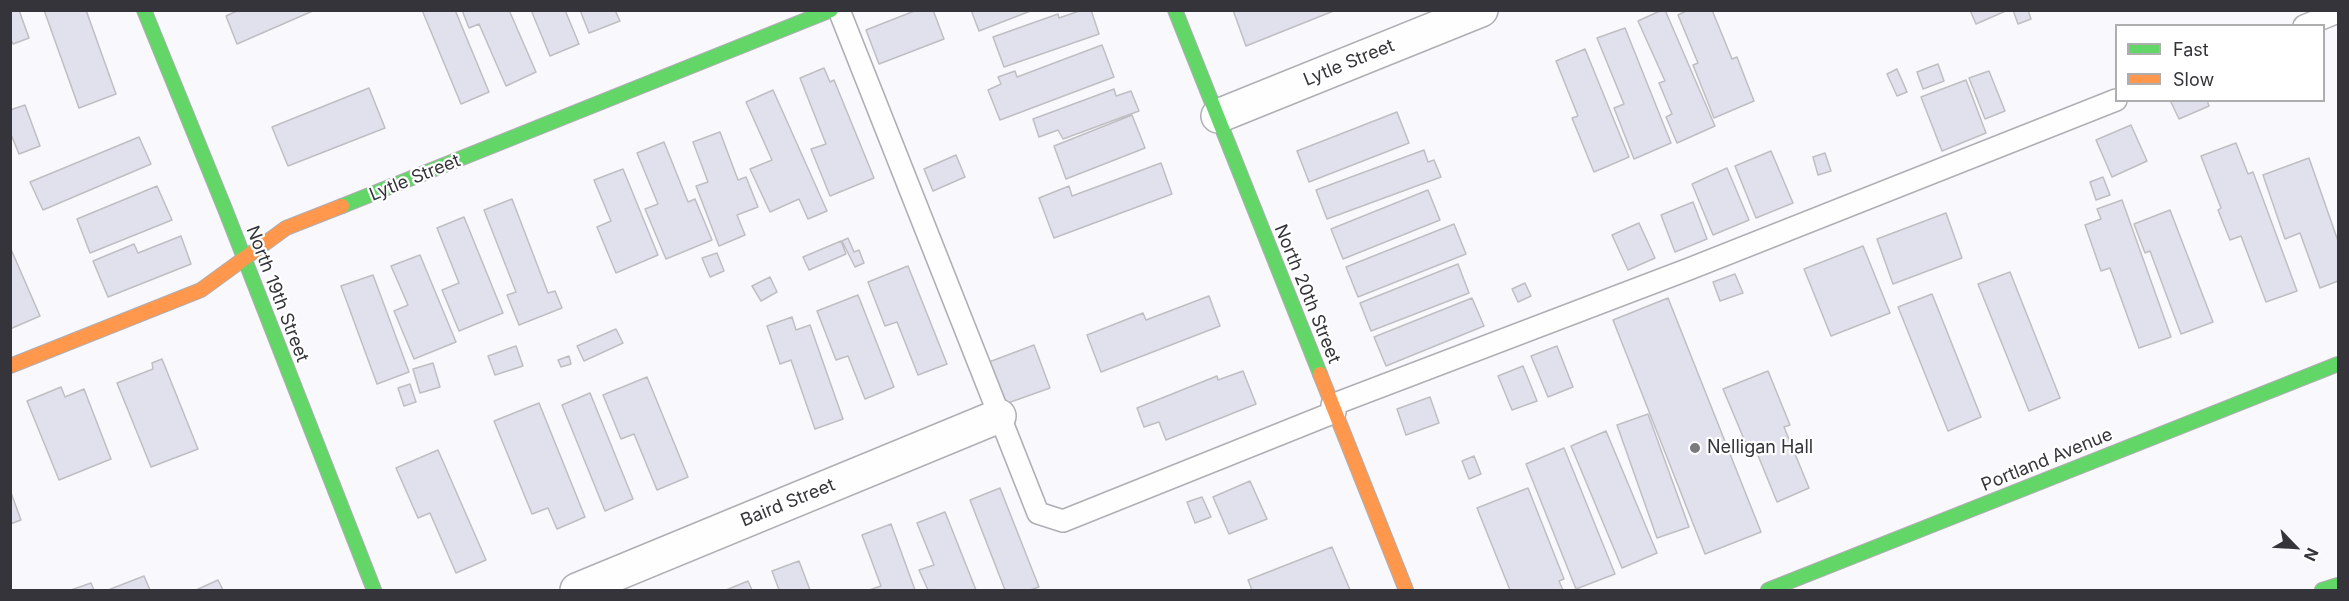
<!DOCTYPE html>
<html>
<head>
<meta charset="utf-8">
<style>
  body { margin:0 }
  #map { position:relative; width:2349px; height:601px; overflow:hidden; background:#f8f8fd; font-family:Inter,sans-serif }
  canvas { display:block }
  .frame { position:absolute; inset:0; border:12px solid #34343a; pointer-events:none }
  .legend { position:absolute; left:2115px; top:24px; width:210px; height:78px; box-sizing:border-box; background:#fff; border:2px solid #aeaeb0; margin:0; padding:8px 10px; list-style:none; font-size:18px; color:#34343a }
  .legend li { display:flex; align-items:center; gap:12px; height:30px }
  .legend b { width:30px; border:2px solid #aeaeb0 }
  .north { position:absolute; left:2265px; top:517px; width:60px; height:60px; -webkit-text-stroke:4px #fff; paint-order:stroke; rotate:115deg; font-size:16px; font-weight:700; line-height:24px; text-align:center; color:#34343a }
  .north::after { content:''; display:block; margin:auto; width:21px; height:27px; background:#34343a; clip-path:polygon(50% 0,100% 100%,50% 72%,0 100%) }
</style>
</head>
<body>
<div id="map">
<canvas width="2349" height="601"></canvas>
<div class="frame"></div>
<ul class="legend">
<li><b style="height:8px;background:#63d668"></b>Fast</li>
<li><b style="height:8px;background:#ff974d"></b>Slow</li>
</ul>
<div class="north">N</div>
</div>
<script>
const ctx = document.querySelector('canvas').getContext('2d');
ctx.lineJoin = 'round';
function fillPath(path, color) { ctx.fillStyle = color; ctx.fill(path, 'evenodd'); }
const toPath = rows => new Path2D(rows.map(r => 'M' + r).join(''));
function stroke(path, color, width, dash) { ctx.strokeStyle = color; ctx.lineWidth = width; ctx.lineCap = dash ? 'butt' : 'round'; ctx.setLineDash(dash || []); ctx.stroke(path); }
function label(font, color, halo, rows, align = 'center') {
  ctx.font = font + ' Inter,sans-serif'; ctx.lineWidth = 4.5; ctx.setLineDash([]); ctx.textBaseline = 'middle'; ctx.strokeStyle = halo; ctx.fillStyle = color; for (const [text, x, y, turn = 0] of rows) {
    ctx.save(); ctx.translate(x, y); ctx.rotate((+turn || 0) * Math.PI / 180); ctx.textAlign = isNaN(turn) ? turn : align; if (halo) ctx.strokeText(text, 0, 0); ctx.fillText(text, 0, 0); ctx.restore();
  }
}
const building = toPath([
  [10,10,19,10,29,38,13,44,10,38,10,10],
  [44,10,86,10,116,94,79,108,44,10],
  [239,10,315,10,237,44,226,16,239,10],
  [422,10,455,10,489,92,461,104,422,10],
  [462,10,509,10,536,72,506,86,479,24,469,28,462,10],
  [531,10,565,10,579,44,550,56,531,10],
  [580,10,615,10,620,21,589,33,580,10],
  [917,10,933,10,944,39,879,64,866,30,917,10],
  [971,10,1033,10,979,31,971,10],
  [1082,10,1091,10,1099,34,1004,67,993,37,1058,14,1059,18,1082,10],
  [1233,10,1336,10,1246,46,1233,10],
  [1662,10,1665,10,1715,126,1677,143,1666,117,1672,114,1659,83,1665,81,1638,21,1662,10],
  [1688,10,1712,10,1732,59,1737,57,1754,101,1714,118,1693,65,1698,63,1678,15,1688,10],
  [1970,10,2008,10,1976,24,1970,10],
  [2013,10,2028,10,2031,19,2018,24,2013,10],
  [1625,28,1671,143,1634,159,1614,108,1624,104,1597,38,1625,28],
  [1102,45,1114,77,1000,120,988,90,1001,84,998,77,1015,71,1017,77,1102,45],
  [1585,49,1629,157,1594,172,1572,118,1578,116,1556,61,1585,49],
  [1938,64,1944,81,1923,89,1917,72,1938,64],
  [824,68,830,82,834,80,874,178,830,196,811,149,826,144,800,78,824,68],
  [1897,69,1907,92,1897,96,1887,74,1897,69],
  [1989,71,2005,111,1985,119,1969,78,1989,71],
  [1966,80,1986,133,1942,151,1921,97,1966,80],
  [369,88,385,128,288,166,272,127,369,88],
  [1114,89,1116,96,1131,91,1139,111,1063,139,1058,130,1039,137,1033,119,1114,89],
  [773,90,827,211,808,219,799,199,770,212,750,169,772,160,746,102,773,90],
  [2170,100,2207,100,2209,106,2179,119,2170,100],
  [25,105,40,146,19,154,10,132,10,110,25,105],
  [1397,112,1409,143,1309,182,1297,151,1397,112],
  [1132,115,1145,148,1066,179,1054,146,1132,115],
  [2131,125,2147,161,2112,177,2096,140,2131,125],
  [720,132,738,180,746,177,758,207,737,215,745,235,719,246,696,186,708,182,693,142,720,132],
  [139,137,151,164,43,210,30,182,139,137],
  [664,142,688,202,695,199,712,240,666,259,645,209,658,204,637,153,664,142],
  [2236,143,2248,174,2253,172,2297,291,2266,302,2241,236,2230,240,2218,210,2221,208,2201,156,2236,143],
  [1424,150,1428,162,1434,160,1441,177,1327,219,1316,190,1424,150],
  [1771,151,1793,203,1756,218,1735,166,1771,151],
  [1825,153,1831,171,1818,175,1813,157,1825,153],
  [956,155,965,177,933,191,924,169,956,155],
  [2309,158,2338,241,2338,281,2320,288,2300,233,2285,239,2263,175,2309,158],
  [1161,163,1172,194,1054,238,1039,198,1069,186,1072,196,1161,163],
  [1727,168,1749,220,1713,235,1692,184,1727,168],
  [623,169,658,255,616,273,597,227,611,221,594,180,623,169],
  [2103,177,2110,195,2096,200,2090,182,2103,177],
  [157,186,172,220,90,253,77,219,157,186],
  [1428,190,1440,220,1343,259,1331,229,1428,190],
  [512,199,548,293,555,291,562,308,519,325,507,295,516,292,484,210,512,199],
  [2122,200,2171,337,2139,348,2110,268,2101,271,2085,225,2101,219,2097,209,2122,200],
  [1693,202,1707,239,1675,252,1661,215,1693,202],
  [2170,210,2213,322,2181,334,2150,251,2145,253,2134,224,2170,210],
  [1946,213,1962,258,1893,284,1877,239,1946,213],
  [464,217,503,313,459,331,442,290,459,283,437,228,464,217],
  [1639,223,1655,258,1628,270,1612,235,1639,223],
  [1454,224,1466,254,1358,297,1346,267,1454,224],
  [181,236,191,264,108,297,93,261,134,244,138,253,181,236],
  [848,238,854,252,859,250,864,263,855,267,842,241,848,238],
  [841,241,846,254,809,270,803,257,841,241],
  [1863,246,1890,313,1831,336,1804,269,1863,246],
  [10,247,40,316,10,329,10,247],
  [717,253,724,271,710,277,702,258,717,253],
  [420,255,456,342,414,359,394,311,408,305,391,266,420,255],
  [1458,264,1469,293,1371,331,1360,303,1458,264],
  [908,266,947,364,918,375,897,322,885,326,868,282,908,266],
  [2010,272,2060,398,2029,411,1978,284,2010,272],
  [1735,274,1743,293,1720,301,1713,282,1735,274],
  [373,275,409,372,377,384,341,286,373,275],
  [770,277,777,292,761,301,752,286,770,277],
  [1525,283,1531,296,1518,302,1512,289,1525,283],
  [1932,294,1981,417,1948,431,1898,307,1932,294],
  [858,295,894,387,865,399,848,356,836,360,817,311,858,295],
  [1209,296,1220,326,1101,372,1087,335,1143,313,1146,320,1209,296],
  [1472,298,1484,326,1386,366,1374,337,1472,298],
  [1668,298,1761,532,1705,554,1613,320,1668,298],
  [792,317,796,330,810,325,843,419,815,429,791,360,780,364,767,326,792,317],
  [616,329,623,343,584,361,577,346,616,329],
  [1034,345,1050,388,1005,404,989,362,1034,345],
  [516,346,523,366,495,375,488,356,516,346],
  [1557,346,1573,387,1548,397,1531,356,1557,346],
  [569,356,571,364,561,367,558,360,569,356],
  [162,359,198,449,151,467,117,383,153,369,152,363,162,359],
  [433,363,440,387,420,393,413,369,433,363],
  [1523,366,1537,401,1512,410,1498,376,1523,366],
  [1243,371,1256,404,1166,440,1159,422,1144,427,1137,408,1217,376,1218,380,1243,371],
  [1768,371,1790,425,1784,427,1809,488,1777,502,1755,448,1749,451,1723,389,1768,371],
  [647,377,688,477,657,490,634,434,621,439,603,395,647,377],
  [410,384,416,402,404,406,398,388,410,384],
  [61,387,65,397,84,389,111,459,59,480,27,401,61,387],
  [590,393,633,499,605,511,562,405,590,393],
  [1430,397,1439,423,1406,435,1397,409,1430,397],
  [539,403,585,517,557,529,548,508,532,514,494,421,539,403],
  [1648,414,1689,527,1657,538,1617,425,1648,414],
  [1606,431,1657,553,1622,568,1571,446,1606,431],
  [1564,448,1615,574,1576,589,1526,464,1564,448],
  [438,450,486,560,456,573,430,513,418,518,396,468,438,450],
  [1474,456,1481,474,1469,479,1462,461,1474,456],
  [1250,481,1267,519,1229,534,1213,497,1250,481],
  [1000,488,1039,587,1030,590,1005,590,970,500,1000,488],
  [1528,488,1564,579,1559,581,1563,590,1510,590,1477,508,1528,488],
  [10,490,21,520,10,524,10,490],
  [1202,497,1211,517,1195,523,1187,502,1202,497],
  [945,512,976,590,928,590,919,570,934,565,917,523,945,512],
  [891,524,915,590,869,590,881,586,862,535,891,524],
  [1332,547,1350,590,1252,590,1248,580,1332,547],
  [799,561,810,590,779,590,772,571,799,561],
  [144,576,150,590,108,590,144,576],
  [218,580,223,590,196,590,218,580],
  [748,581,752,590,726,590,748,581],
  [91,583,94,590,71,590,91,583]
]);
const lane = toPath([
  [839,10,1038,513,1063,521,1335,412],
  [2304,26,2338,12],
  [1332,405,1689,269,2116,100]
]);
const street = toPath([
  [1218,116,1481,10],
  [577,590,999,416]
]);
const fast = toPath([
  [144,10,225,209,374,590],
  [1175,10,1320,374],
  [342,206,831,10],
  [1768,590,2338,364],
  [2322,590,2338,585]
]);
const slow = toPath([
  [10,366,201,290,286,228,342,206],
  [1320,374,1406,590]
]);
const markers = [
  [1695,448,6,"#79797e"]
];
const streetNames = [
  ["Lytle Street",1349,63,-22],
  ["Lytle Street",415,178,-22],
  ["North 19th Street",277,294,69],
  ["North 20th Street",1307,294,68],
  ["Portland Avenue",2047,460,-22],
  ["Baird Street",788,503,-22]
];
const poiNames = [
  ["Nelligan Hall",1707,448]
];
fillPath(building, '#e1e0ed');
stroke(building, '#bfbfc3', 1.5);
stroke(lane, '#aeaeb3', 24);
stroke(street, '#aeaeb3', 36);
stroke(fast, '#aeaeb3', 16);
stroke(slow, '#aeaeb3', 16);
stroke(lane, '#fefeff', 21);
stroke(street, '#fefeff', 33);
stroke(fast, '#63d668', 14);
stroke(slow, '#ff974d', 14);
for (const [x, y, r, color] of markers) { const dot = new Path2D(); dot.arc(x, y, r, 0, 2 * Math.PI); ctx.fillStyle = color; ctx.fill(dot); stroke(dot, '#fff', 2); }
label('18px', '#34343a', '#fff', streetNames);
label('18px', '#34343a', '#fff', poiNames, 'left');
</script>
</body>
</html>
